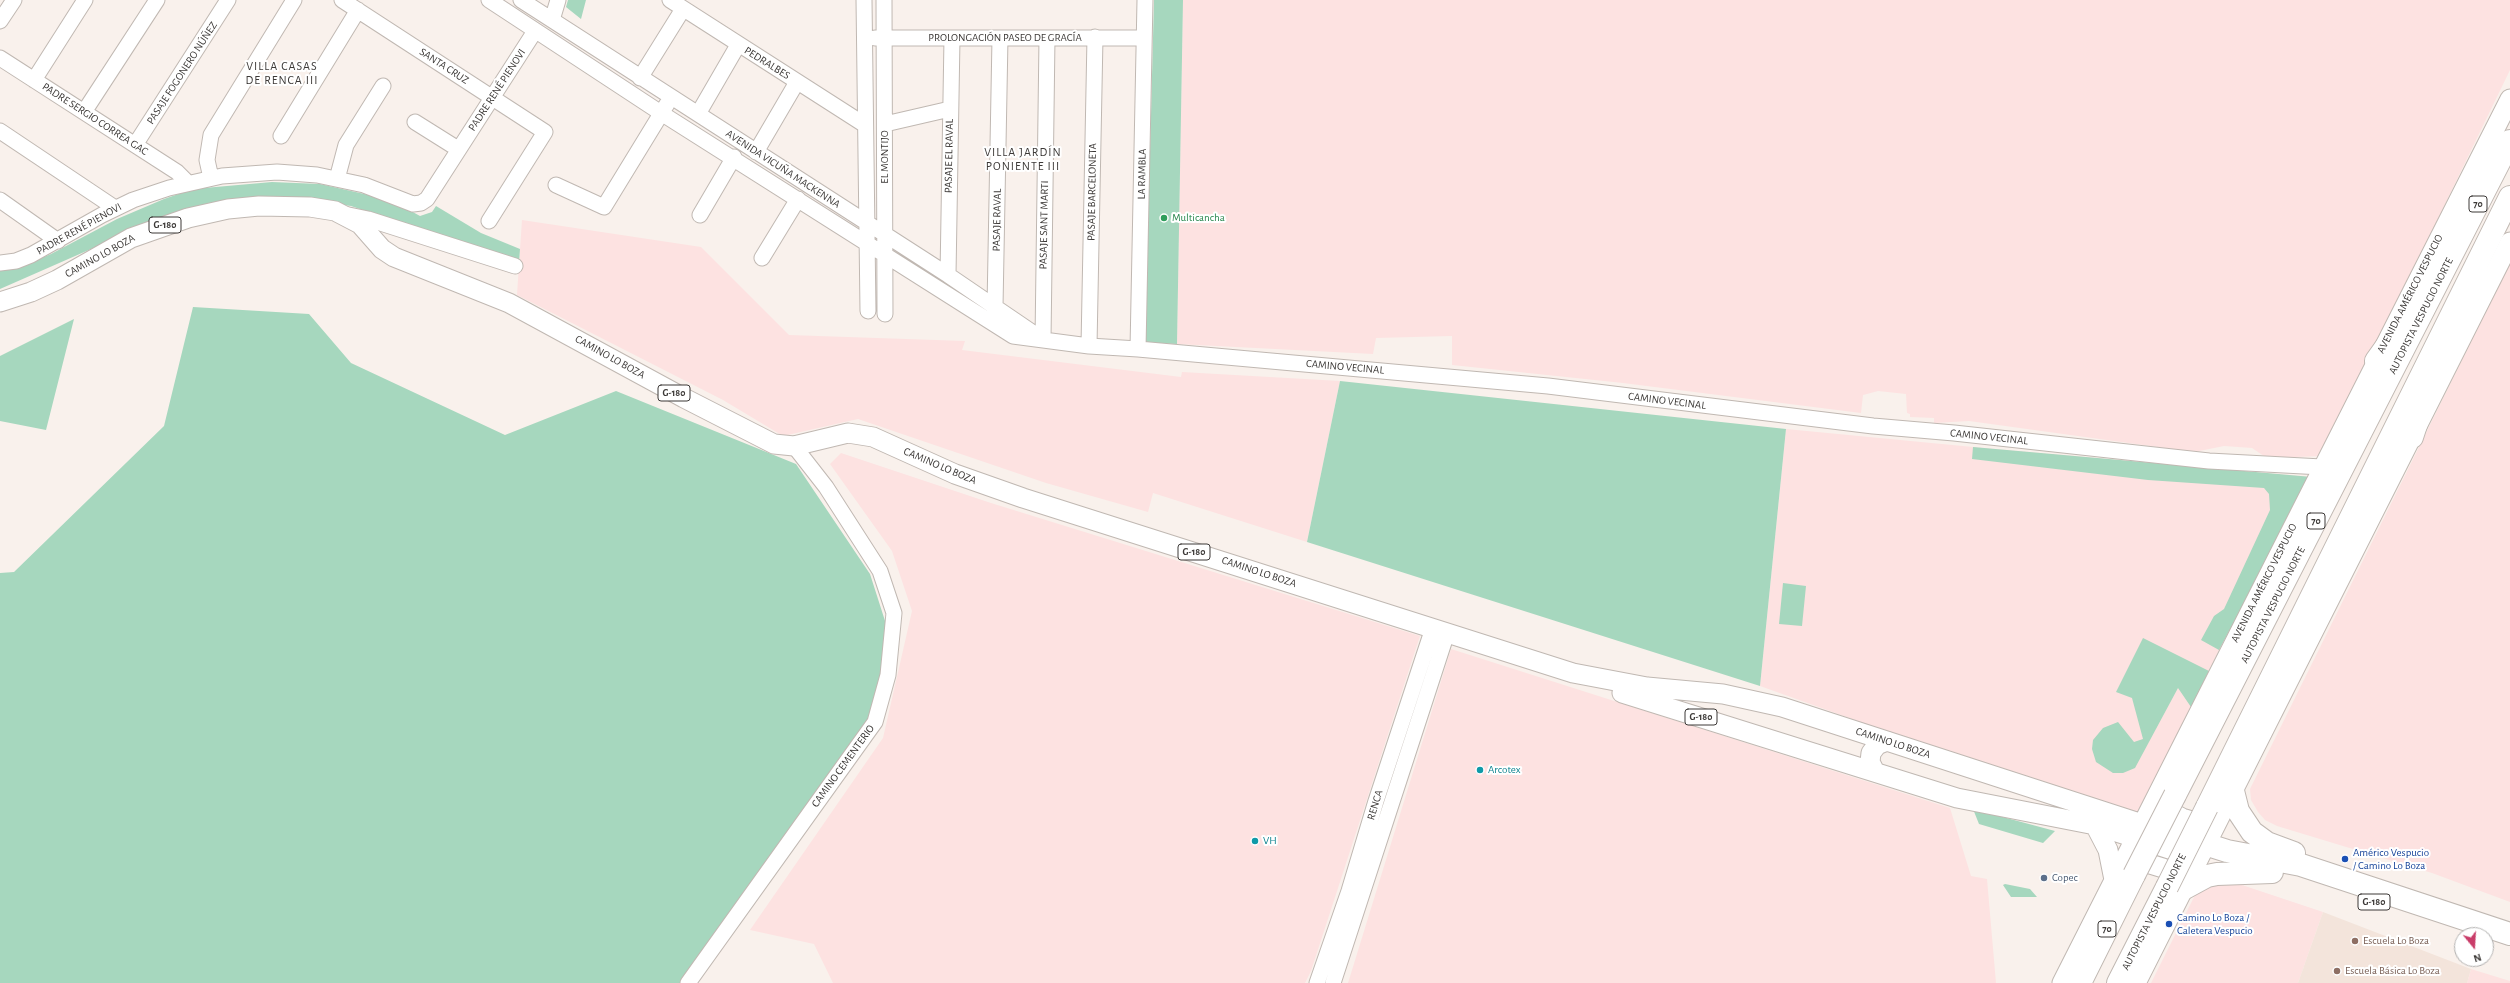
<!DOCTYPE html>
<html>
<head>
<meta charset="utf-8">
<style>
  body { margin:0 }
  #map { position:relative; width:2510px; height:983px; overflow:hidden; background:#f9f1ec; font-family:"Alegreya Sans",sans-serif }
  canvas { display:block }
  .north { position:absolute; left:2454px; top:927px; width:40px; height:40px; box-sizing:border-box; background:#fff; border:1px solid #b1b0af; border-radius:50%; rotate:162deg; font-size:11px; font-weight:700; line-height:16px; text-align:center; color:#3c3937 }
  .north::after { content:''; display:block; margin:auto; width:14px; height:18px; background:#c93c69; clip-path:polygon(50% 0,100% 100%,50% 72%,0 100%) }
</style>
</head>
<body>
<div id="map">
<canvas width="2510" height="983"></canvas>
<div class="north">N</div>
</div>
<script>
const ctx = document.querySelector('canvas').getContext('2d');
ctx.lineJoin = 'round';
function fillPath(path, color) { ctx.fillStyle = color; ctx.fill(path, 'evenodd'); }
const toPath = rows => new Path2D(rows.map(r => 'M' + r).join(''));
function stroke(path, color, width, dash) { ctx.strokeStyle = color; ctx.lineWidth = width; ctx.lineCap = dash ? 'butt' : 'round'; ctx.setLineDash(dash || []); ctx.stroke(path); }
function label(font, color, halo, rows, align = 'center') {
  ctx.font = font + ' "Alegreya Sans",sans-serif'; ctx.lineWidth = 4; ctx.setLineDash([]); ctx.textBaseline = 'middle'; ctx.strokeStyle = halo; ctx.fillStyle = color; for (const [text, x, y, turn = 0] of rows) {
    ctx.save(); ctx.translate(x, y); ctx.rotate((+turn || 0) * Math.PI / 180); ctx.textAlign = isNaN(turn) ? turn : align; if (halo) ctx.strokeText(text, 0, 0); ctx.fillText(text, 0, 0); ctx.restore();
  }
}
const industrial = toPath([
  [1183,0,2510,0,2510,70,2323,456,2267,458,2252,448,2224,446,2194,452,1969,421,1934,423,1934,418,1910,417,1910,414,1907,413,1906,394,1878,391,1863,395,1861,413,1623,383,1452,365,1452,336,1376,338,1373,354,1177,344],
  [522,220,701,247,789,335,965,341,962,350,1181,377,1182,372,1340,381,1307,542,1153,493,1148,512,1046,483,858,419,783,436,723,400,517,295],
  [2510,263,2510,902,2432,873,2277,826,2265,820,2258,812,2251,800,2250,789],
  [1786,429,1973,447,2312,477,2219,650,2139,813,1981,765,1760,686],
  [841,453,991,503,1420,636,1311,971,1305,983,833,983,814,944,750,930,883,738,912,611,892,551,830,464],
  [1451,649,1950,808,1971,876,1987,879,1996,983,1348,983],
  [2227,880,2323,912,2298,983,2151,983,2196,893],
  [2471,969,2510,981,2510,983,2467,983]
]);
const built = toPath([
  [2323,912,2471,969,2467,983,2298,983]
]);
const green = toPath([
  [568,0,586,0,581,19,566,7],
  [1154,0,1183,0,1177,344,1145,343],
  [272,182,320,184,391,200,420,216,432,212,436,206,481,233,520,249,519,263,351,206,287,198,107,242,0,289,0,268,24,265,51,254,117,219,164,199,193,189],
  [193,307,309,314,351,363,505,435,616,391,796,464,870,574,886,624,880,704,682,983,0,983,0,573,14,572,164,426],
  [74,319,46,430,0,421,0,356],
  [1340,381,1786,429,1760,686,1307,542],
  [1973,447,2312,477,2219,650,2201,640,2214,616,2224,609,2270,510,2269,494,2264,488,2148,480,1972,459],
  [1783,583,1806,586,1802,626,1779,624],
  [2143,638,2209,671,2191,707,2178,688,2135,768,2123,773,2113,773,2096,762,2092,749,2093,740,2103,728,2118,722,2134,742,2143,739,2132,698,2116,692],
  [1973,809,2055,831,2043,843,1979,824],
  [2005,884,2030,889,2037,897,2011,897,2003,885]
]);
const minor = toPath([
  [342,0,545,132,489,221],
  [489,0,661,113,1013,336,1089,346,1138,349,1548,386,1873,426,1954,433,2209,461,2322,467],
  [521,0,948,275,1042,339],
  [670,0,865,125],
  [864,0,868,311],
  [884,0,885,314],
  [552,20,558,0],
  [0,21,14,0],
  [875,38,1144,38],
  [0,58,177,172,188,183],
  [640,78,683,9],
  [34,80,85,0],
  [84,112,157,0],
  [698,114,738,45],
  [415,122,458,149],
  [885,124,950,109],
  [0,131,115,208],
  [281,136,358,10],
  [135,145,228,0],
  [756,152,797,82],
  [211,178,207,160,211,135,294,0],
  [337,179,346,145,383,86],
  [556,185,604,207,667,104],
  [0,200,58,241],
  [349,215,368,219,515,266],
  [700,215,734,157],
  [762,258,798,199],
  [0,263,16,261,31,255,102,215,133,200,169,188,222,176,277,172,317,175,364,185,413,204,421,203,427,199,535,31],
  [948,275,952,38],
  [995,307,1000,38],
  [1043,340,1047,38],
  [1089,346,1095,37],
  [1138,349,1145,0],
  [688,983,875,722,888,675,894,613,880,571,826,487,794,446],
  [1317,983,1349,891,1376,801,1433,628],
  [1333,983,1447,633]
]);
const major = toPath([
  [0,302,31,292,57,280,131,238,188,218,228,209,259,206,310,207,335,211,360,224,382,249,394,257,509,303,684,398,774,444,794,446,848,433,873,437,955,474,1023,498,1573,673,1647,687,1723,694,1782,707,2204,844],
  [1622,693,1957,798,2095,825,2197,858],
  [1875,772,1870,762,1871,753,1877,745,1887,741],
  [2156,800,2167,810,2182,818,2199,823,2214,823],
  [2095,825,2108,850,2114,880],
  [2127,862,2140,861,2163,868,2171,873,2181,886],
  [2062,983,2510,99],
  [2136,983,2510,242]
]);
const highway = toPath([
  [2376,361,2411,312],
  [2412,437,2429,385],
  [2233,791,2238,811,2252,832,2267,843,2294,853],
  [2175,795,2510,141],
  [2207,807,2510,197],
  [2205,844,2227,851,2301,865,2510,934],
  [2183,889,2207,876,2217,874,2272,872],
  [2080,983,2134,875],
  [2118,983,2167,887]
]);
const highwayBridge = toPath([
  [2134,875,2175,795],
  [2167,887,2207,807]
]);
const markers = [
  [1164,218,4,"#2e9e5b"],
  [1480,770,4,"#0f9aa8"],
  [1255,841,4,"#0f9aa8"],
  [2345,859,4,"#1a4fb4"],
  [2044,878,4,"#5c6f8a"],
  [2169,924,4,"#1a4fb4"],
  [2355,941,4,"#8d6e63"],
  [2337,971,4,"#8d6e63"]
];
const shields = [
  [2478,204,18],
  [165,225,32],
  [674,393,32],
  [2316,521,18],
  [1194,552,32],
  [1701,717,32],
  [2374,902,32],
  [2107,929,18]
];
const shieldNames = [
  ["70",2478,204],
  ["G-180",165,225],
  ["G-180",674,393],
  ["70",2316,521],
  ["G-180",1194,552],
  ["G-180",1701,717],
  ["G-180",2374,902],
  ["70",2107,929]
];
const streetNames = [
  ["PROLONGACIÓN PASEO DE GRACÍA",1005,38],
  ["PEDRALBES",767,63,32],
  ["SANTA CRUZ",444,66,33],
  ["PASAJE FOGONERO NÚÑEZ",182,73,-57],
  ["PADRE RENÉ PIENOVI",497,90,-57],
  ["PADRE SERGIO CORREA GAC",95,119,33],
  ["PASAJE EL RAVAL",949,156,-89],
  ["EL MONTIJO",885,157,-90],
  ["AVENIDA VICUÑA MACKENNA",783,169,33],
  ["LA RAMBLA",1142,174,-89],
  ["PASAJE BARCELONETA",1092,192,-89],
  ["PASAJE RAVAL",997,220,-89],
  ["PASAJE SANT MARTI",1044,225,-89],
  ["PADRE RENÉ PIENOVI",79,229,-29],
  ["CAMINO LO BOZA",100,256,-29],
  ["AVENIDA AMÉRICO VESPUCIO",2410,294,-63],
  ["AUTOPISTA VESPUCIO NORTE",2421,316,-63],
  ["CAMINO LO BOZA",610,357,29],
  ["CAMINO VECINAL",1345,367,5],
  ["CAMINO VECINAL",1667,401,7],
  ["CAMINO VECINAL",1989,437,6],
  ["CAMINO LO BOZA",940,466,23],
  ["CAMINO LO BOZA",1259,572,18],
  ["AVENIDA AMÉRICO VESPUCIO",2264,583,-63],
  ["AUTOPISTA VESPUCIO NORTE",2273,605,-63],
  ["CAMINO LO BOZA",1893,743,18],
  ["CAMINO CEMENTERIO",843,766,-54],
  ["RENCA",1375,805,-73],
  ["AUTOPISTA VESPUCIO NORTE",2154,912,-63]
];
const leisureNames = [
  ["Multicancha",1172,218]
];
const cultureNames = [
  ["Arcotex",1488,770],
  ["VH",1263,841]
];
const transitNames = [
  ["Américo Vespucio",2353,853],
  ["/ Camino Lo Boza",2353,866],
  ["Camino Lo Boza /",2177,918],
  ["Caletera Vespucio",2177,931]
];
const serviceNames = [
  ["Copec",2052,878]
];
const educationNames = [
  ["Escuela Lo Boza",2363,941],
  ["Escuela Básica Lo Boza",2345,971]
];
const neighbourhoodNames = [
  ["VILLA CASAS",282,66],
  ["DE RENCA III",282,80],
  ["VILLA JARDÍN",1023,152],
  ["PONIENTE III",1023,166]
];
fillPath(industrial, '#fde2e1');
fillPath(built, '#f3e4db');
fillPath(green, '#a6d7be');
stroke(minor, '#c0b8b2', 17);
stroke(major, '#c0b8b2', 21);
stroke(highway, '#c0b8b2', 24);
stroke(minor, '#fff', 15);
stroke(major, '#fff', 19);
stroke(highway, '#fff', 22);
stroke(highwayBridge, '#c0b8b2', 24, []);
stroke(highwayBridge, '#fff', 22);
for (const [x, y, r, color] of markers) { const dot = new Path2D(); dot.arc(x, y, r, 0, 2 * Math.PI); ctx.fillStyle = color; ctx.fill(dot); stroke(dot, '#fff', 1.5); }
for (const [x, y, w] of shields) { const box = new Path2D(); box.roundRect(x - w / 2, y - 8, w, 16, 3); ctx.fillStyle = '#fff'; ctx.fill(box); stroke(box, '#3c3937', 1); }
label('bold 10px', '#3c3937', null, shieldNames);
label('11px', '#3c3937', '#fff', streetNames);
label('11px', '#27864d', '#fff', leisureNames, 'left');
label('11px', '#0d838f', '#fff', cultureNames, 'left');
label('11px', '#164399', '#fff', transitNames, 'left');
label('11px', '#4e5e75', '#fff', serviceNames, 'left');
label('11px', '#785e54', '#fff', educationNames, 'left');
ctx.letterSpacing = '1px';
label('12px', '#3c3937', '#fff', neighbourhoodNames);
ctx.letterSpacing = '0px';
</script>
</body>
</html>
